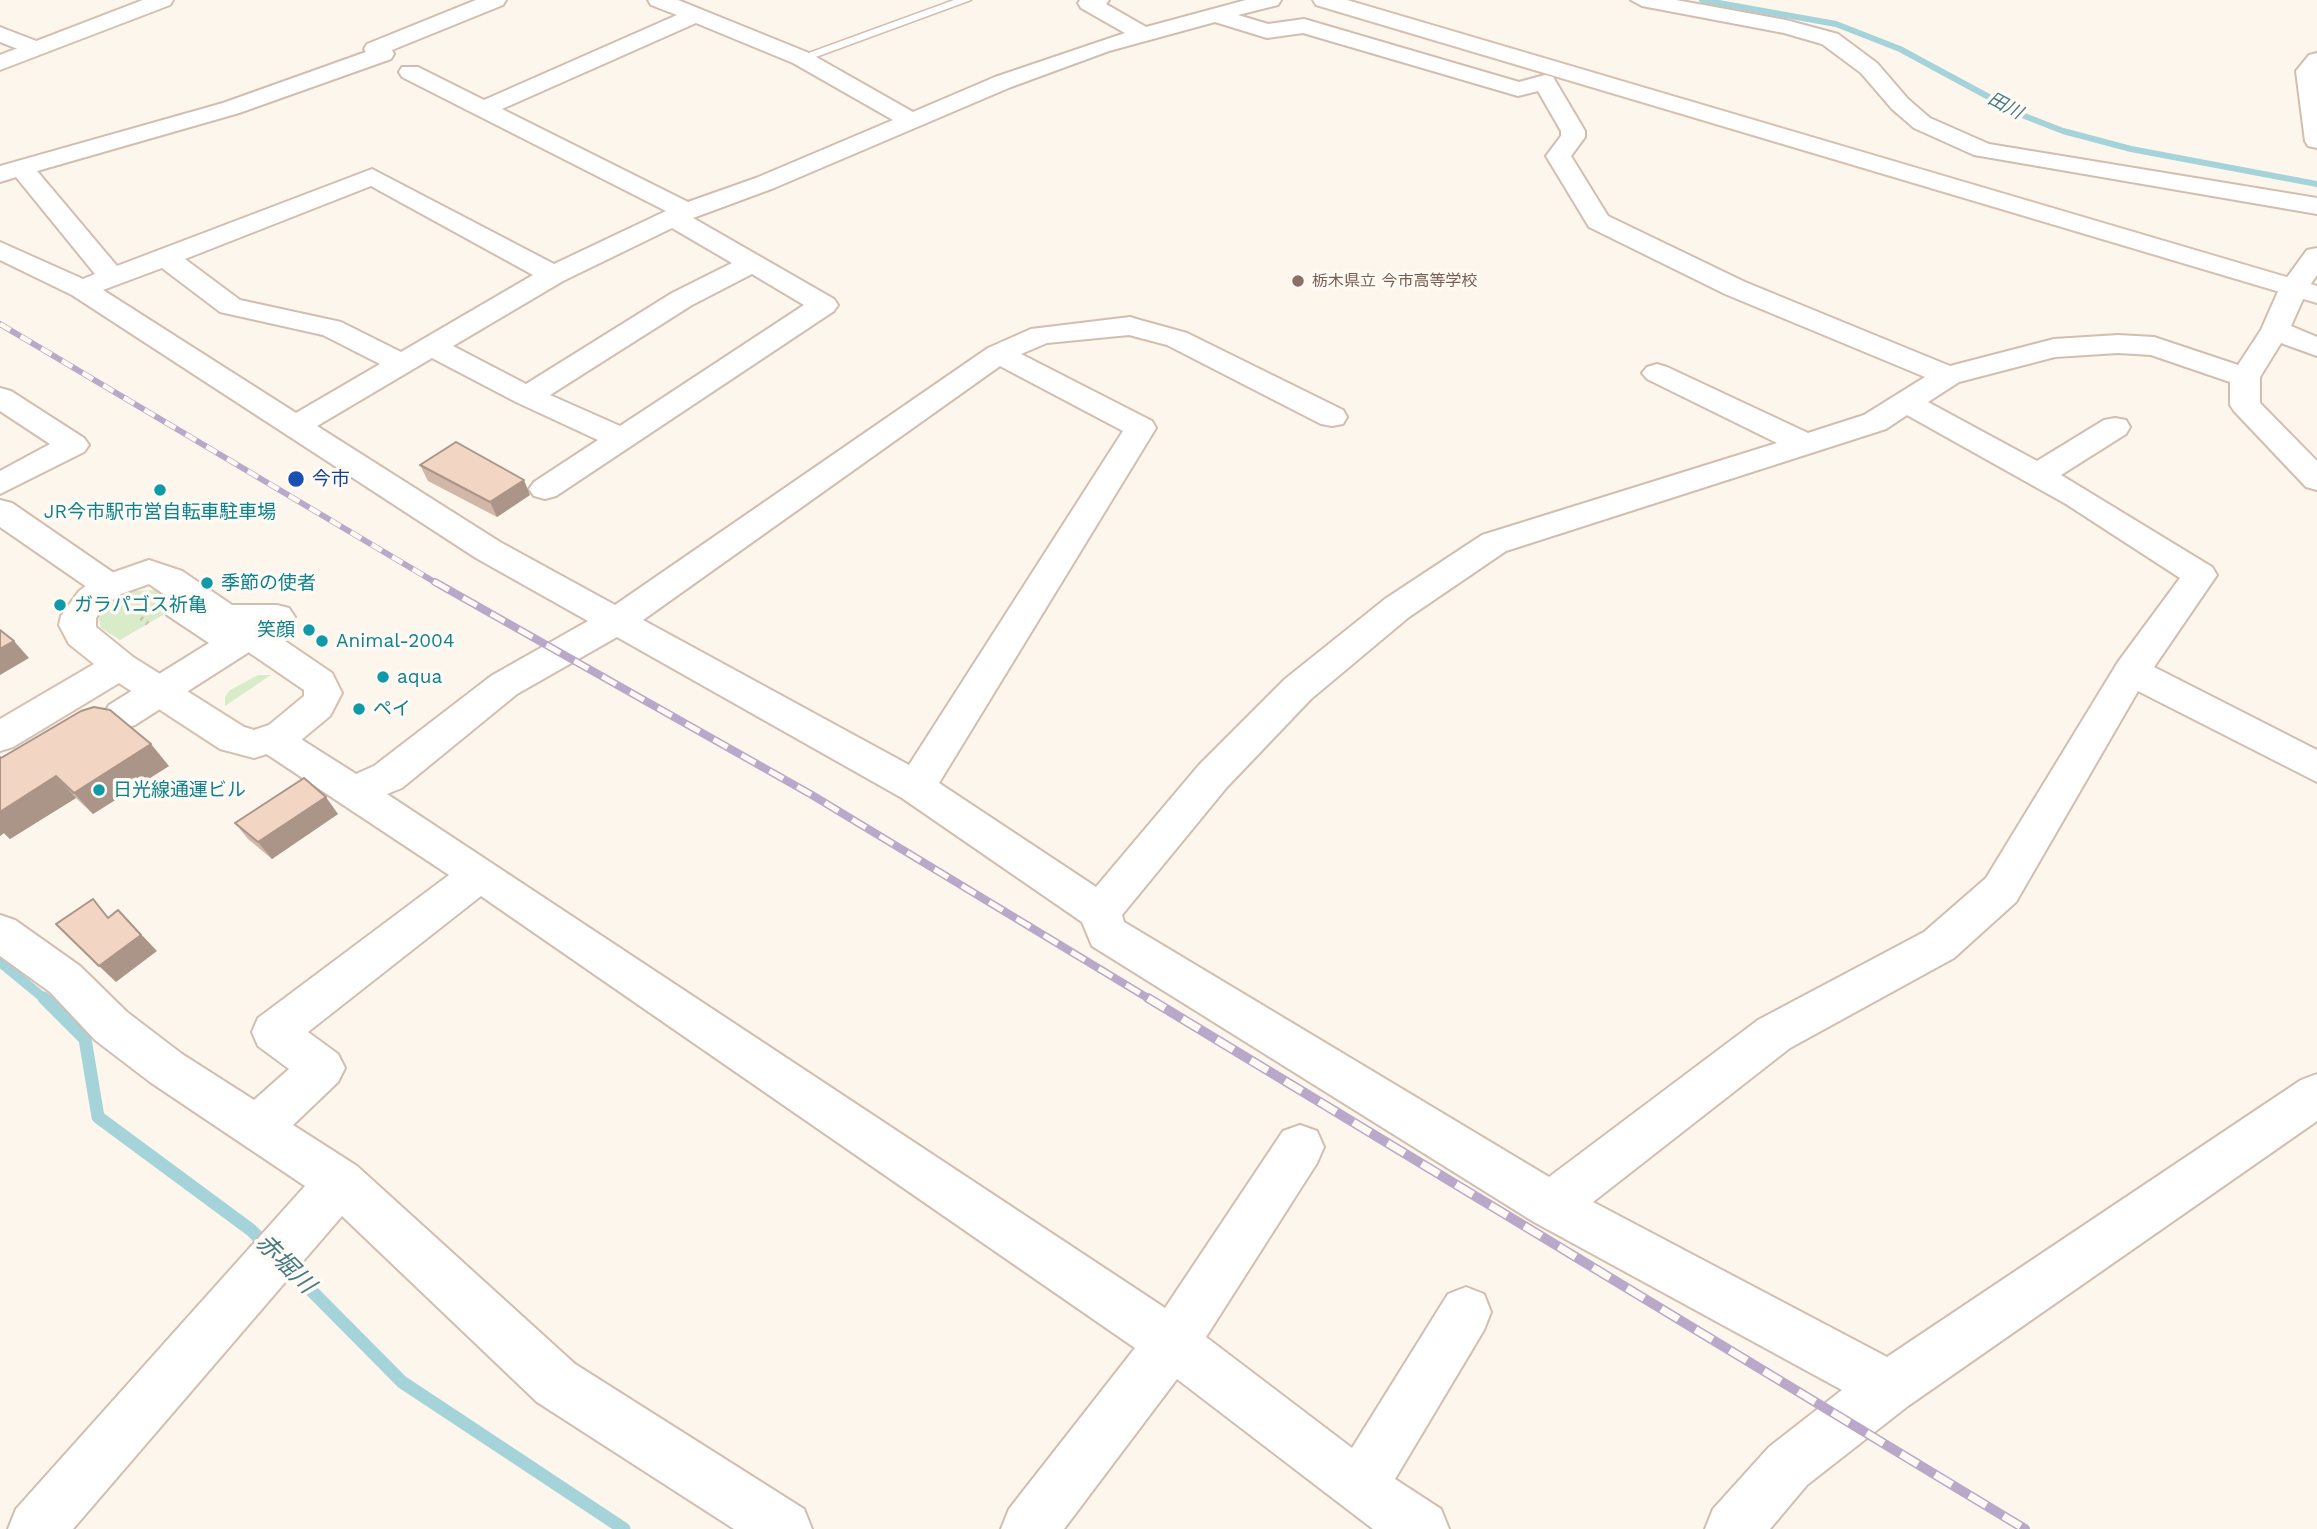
<!DOCTYPE html>
<html>
<head>
<meta charset="utf-8">
<style>
  body { margin:0 }
  canvas { display:block; background:#fdf6ec }
</style>
</head>
<body>
<canvas width="2317" height="1529"></canvas>
<script>
const ctx = document.querySelector('canvas').getContext('2d');
ctx.lineJoin = 'round';
function fillPath(path, color) { ctx.fillStyle = color; ctx.fill(path, 'evenodd'); }
const toPath = rows => new Path2D(rows.map(r => 'M' + r).join(''));
function stroke(path, color, width, dash) { ctx.strokeStyle = color; ctx.lineWidth = width; ctx.lineCap = dash ? 'butt' : 'round'; ctx.setLineDash(dash || []); ctx.stroke(path); }
function label(font, color, halo, rows, align = 'center') {
  ctx.font = font + ' "Work Sans","Noto Sans JP",sans-serif'; ctx.lineWidth = 7; ctx.setLineDash([]); ctx.textBaseline = 'middle'; ctx.strokeStyle = halo; ctx.fillStyle = color; for (const [text, x, y, turn = 0] of rows) {
    ctx.save(); ctx.translate(x, y); ctx.rotate((+turn || 0) * Math.PI / 180); ctx.textAlign = isNaN(turn) ? turn : align; if (halo) ctx.strokeText(text, 0, 0); ctx.fillText(text, 0, 0); ctx.restore();
  }
}
const green = toPath([
  [159,590,183,603,120,640,101,628,98,616,114,600,134,591],
  [258,675,271,675,225,706,225,697,230,690]
]);
const streamFar2 = toPath([
  [1702,0,1836,24,1900,49,2022,115,2063,131,2131,149,2317,184]
]);
const streamFar1 = toPath([
  [0,962,46,1000]
]);
const stream = toPath([
  [44,998,85,1039,98,1117,251,1230,267,1246],
  [283,1262,402,1382,624,1529]
]);
const path = toPath([
  [144,605,140,617,148,624]
]);
const lane = toPath([
  [954,0,971,0,805,61,795,58,954,0]
]);
const street = toPath([
  [476,0,506,0,503,5,392,50,394,54,391,59,239,113,37,171,117,266,372,169,554,264,666,211,402,77,399,72,402,67,418,67,484,100,677,15,651,5,648,0,678,0,809,53,913,112,995,77,1125,33,1081,8,1078,3,1080,0,1109,0,1106,4,1146,27,1246,0,1281,0,1278,5,1238,15,1268,24,1304,19,1519,82,1545,75,1553,77,1585,131,1585,137,1571,156,1608,216,1745,282,1950,366,2054,339,2118,335,2154,337,2238,365,2261,330,2280,287,2307,250,2317,248,2317,275,2308,288,2291,326,2317,337,2317,356,2281,343,2260,377,2260,403,2317,461,2317,490,2306,487,2234,411,2230,405,2230,382,2151,355,2118,353,2055,357,1959,382,1928,402,2037,461,2104,420,2115,418,2126,420,2130,427,2126,434,2061,475,2212,567,2217,575,2154,667,2317,750,2317,782,2138,691,2016,902,1954,958,1790,1048,1593,1202,1887,1357,2301,1080,2317,1074,2317,1121,1908,1406,1807,1485,1770,1529,1705,1529,1713,1509,1769,1447,1842,1390,1534,1222,1092,946,1082,922,902,798,617,637,517,694,402,788,387,794,1165,1308,1283,1131,1300,1125,1317,1131,1324,1147,1317,1163,1206,1337,1352,1448,1448,1294,1466,1287,1484,1294,1491,1312,1484,1330,1395,1479,1441,1509,1449,1529,1373,1529,1177,1379,1064,1529,1001,1529,1009,1509,1135,1348,481,896,308,1032,338,1054,345,1068,338,1082,293,1125,357,1166,575,1364,804,1509,812,1529,734,1529,537,1402,342,1216,73,1529,8,1529,16,1509,305,1186,150,1082,95,1040,50,992,0,956,0,915,15,920,80,966,127,1012,182,1054,254,1100,289,1069,258,1046,252,1032,258,1018,449,875,259,749,253,739,259,729,272,725,285,729,356,774,374,766,491,676,588,621,476,558,72,295,0,260,0,242,83,279,95,274,16,177,0,182,0,166,223,103,366,52,364,49,367,44,476,0],
  [1215,22,1267,38,1303,33,1518,96,1538,91,1561,131,1561,136,1546,156,1589,227,1725,294,1925,377,1864,415,1808,433,1667,367,1657,364,1647,367,1642,373,1647,379,1777,443,1482,535,1385,599,1285,679,1199,765,1096,887,939,783,1156,428,1152,421,1021,354,1047,343,1129,335,1167,345,1321,424,1332,426,1343,424,1347,417,1343,410,1187,333,1140,320,1130,317,1031,329,988,348,615,605,500,542,317,426,432,358,516,402,598,440,534,482,529,489,534,496,545,499,556,496,834,311,838,305,834,299,693,218,774,188,1011,87,1109,51,1215,22],
  [696,23,793,63,893,120,756,178,688,202,502,109,696,23],
  [371,186,533,275,401,352,341,322,240,300,185,259,371,186],
  [672,228,732,263,672,293,526,384,453,346,563,281,672,228],
  [162,268,220,312,323,335,380,364,296,413,103,290,162,268],
  [752,274,804,305,620,426,550,395,692,305,752,274],
  [1000,366,1123,431,909,765,643,620,1000,366],
  [1907,415,2066,504,2180,578,2118,662,1986,878,1924,932,1758,1020,1549,1177,1124,922,1122,915,1227,787,1311,699,1409,617,1506,551,1886,429,1907,415],
  [1631,0,1676,0,1786,20,1838,34,1877,63,1908,99,1930,118,1989,144,2317,198,2317,214,1974,155,1914,128,1892,109,1861,73,1822,44,1784,33,1642,6,1631,0],
  [0,27,44,44,47,49,36,56,0,42,0,27],
  [2317,53,2317,148,2308,146,2305,141,2296,71,2309,55,2317,53],
  [0,388,11,391,84,438,89,445,84,452,0,494,0,471,50,444,0,411,0,388],
  [0,500,12,503,121,578,126,586,121,594,109,598,97,594,0,527,0,500],
  [179,594,211,610,225,605,277,605,289,608,295,617,289,626,277,629,248,629,254,643,249,652,135,725,122,729,109,725,103,715,109,705,209,643,167,615,162,606,167,597,179,594]
]);
const secondary = toPath([
  [143,0,173,0,170,5,0,70,0,55,143,0],
  [1313,0,1347,0,2317,286,2317,303,1316,5,1313,0],
  [149,560,182,571,332,673,342,693,330,716,295,745,254,758,220,749,119,683,13,747,0,751,0,719,94,664,69,644,59,625,61,616,79,591,97,578,149,560],
  [149,584,304,690,304,696,269,725,254,730,244,727,133,657,96,627,96,618,103,607,121,594,149,584]
]);
const railFar2 = toPath([
  [0,324,438,584]
]);
const railFar1 = toPath([
  [435,582,812,795,1151,1000]
]);
const rail = toPath([
  [1148,998,2025,1529]
]);
const wall = toPath([
  [420,465,530,495,497,517,428,481],
  [0,757,1,758,169,766,93,814,76,798,10,839,4,833,0,836],
  [338,814,272,859,248,839,235,823]
]);
const shadedWall = toPath([
  [524,480,530,495,497,517,490,502],
  [14,641,29,658,0,675,0,649],
  [151,744,169,766,93,814,74,793],
  [56,776,76,798,10,839,4,833,0,836,0,812],
  [326,797,338,814,272,859,258,842],
  [118,910,157,951,116,982,99,966]
]);
const building = toPath([
  [456,442,524,480,490,502,420,465,456,442],
  [0,630,14,641,0,649,0,630],
  [94,707,110,710,151,744,74,793,56,776,0,812,0,757,1,758,81,711,94,707],
  [304,778,326,797,258,842,235,823,304,778],
  [93,899,108,918,118,910,141,935,99,966,56,924,93,899]
]);
const markers = [
  [1298,281,7,"#8d6e63"],
  [296,479,9,"#1a4fb4"],
  [160,490,7,"#0f9aa8"],
  [207,583,7,"#0f9aa8"],
  [60,605,7,"#0f9aa8"],
  [309,630,7,"#0f9aa8"],
  [322,641,7,"#0f9aa8"],
  [383,677,7,"#0f9aa8"],
  [359,709,7,"#0f9aa8"],
  [99,790,7,"#0f9aa8"]
];
const farEducationnames = [
  ["栃木県立 今市高等学校",1312,281]
];
const farWaternames = [
  ["田川",2005,106,28]
];
const transitNames = [
  ["今市",312,479]
];
const cultureNames = [
  ["JR今市駅市営自転車駐車場",160,512,"center"],
  ["季節の使者",221,583],
  ["ガラパゴス祈亀",74,605],
  ["笑顔",295,630,"right"],
  ["Animal-2004",336,641],
  ["aqua",397,677],
  ["ペイ",373,709],
  ["日光線通運ビル",113,790]
];
const nearWaternames = [
  ["赤堀川",285,1264,45]
];
fillPath(green, '#d8ecc9');
stroke(streamFar2, '#a5d3da', 6);
stroke(streamFar1, '#a5d3da', 10);
stroke(stream, '#a5d3da', 13);
stroke(lane, '#d1beb0', 3);
stroke(street, '#d1beb0', 4);
stroke(secondary, '#d6c0b0', 4);
stroke(path, '#d9b8a5', 4.5, [2, 5]);
fillPath(lane, '#fff');
fillPath(street, '#fff');
fillPath(secondary, '#fff');
stroke(railFar2, '#b9a8c9', 6);
stroke(railFar1, '#b9a8c9', 8);
stroke(rail, '#b9a8c9', 10);
stroke(railFar2, '#fffaf3', 4.5, [12]);
stroke(railFar1, '#fffaf3', 5, [16]);
stroke(rail, '#fffaf3', 7, [20]);
fillPath(wall, '#d1b7a8');
fillPath(shadedWall, '#aa9588');
fillPath(building, '#f3d5c3');
stroke(building, '#aa9588', 2);
for (const [x, y, r, color] of markers) { const dot = new Path2D(); dot.arc(x, y, r, 0, 2 * Math.PI); ctx.fillStyle = color; ctx.fill(dot); stroke(dot, '#fffaf3', 2.5); }
label('16px', '#785e54', '#fffaf3', farEducationnames, 'left');
label('italic 18px', '#437c86', '#fffaf3', farWaternames);
label('19px', '#164399', '#fffaf3', transitNames, 'left');
label('19px', '#0d838f', '#fffaf3', cultureNames, 'left');
label('italic 24px', '#437c86', '#fffaf3', nearWaternames);
</script>
</body>
</html>
